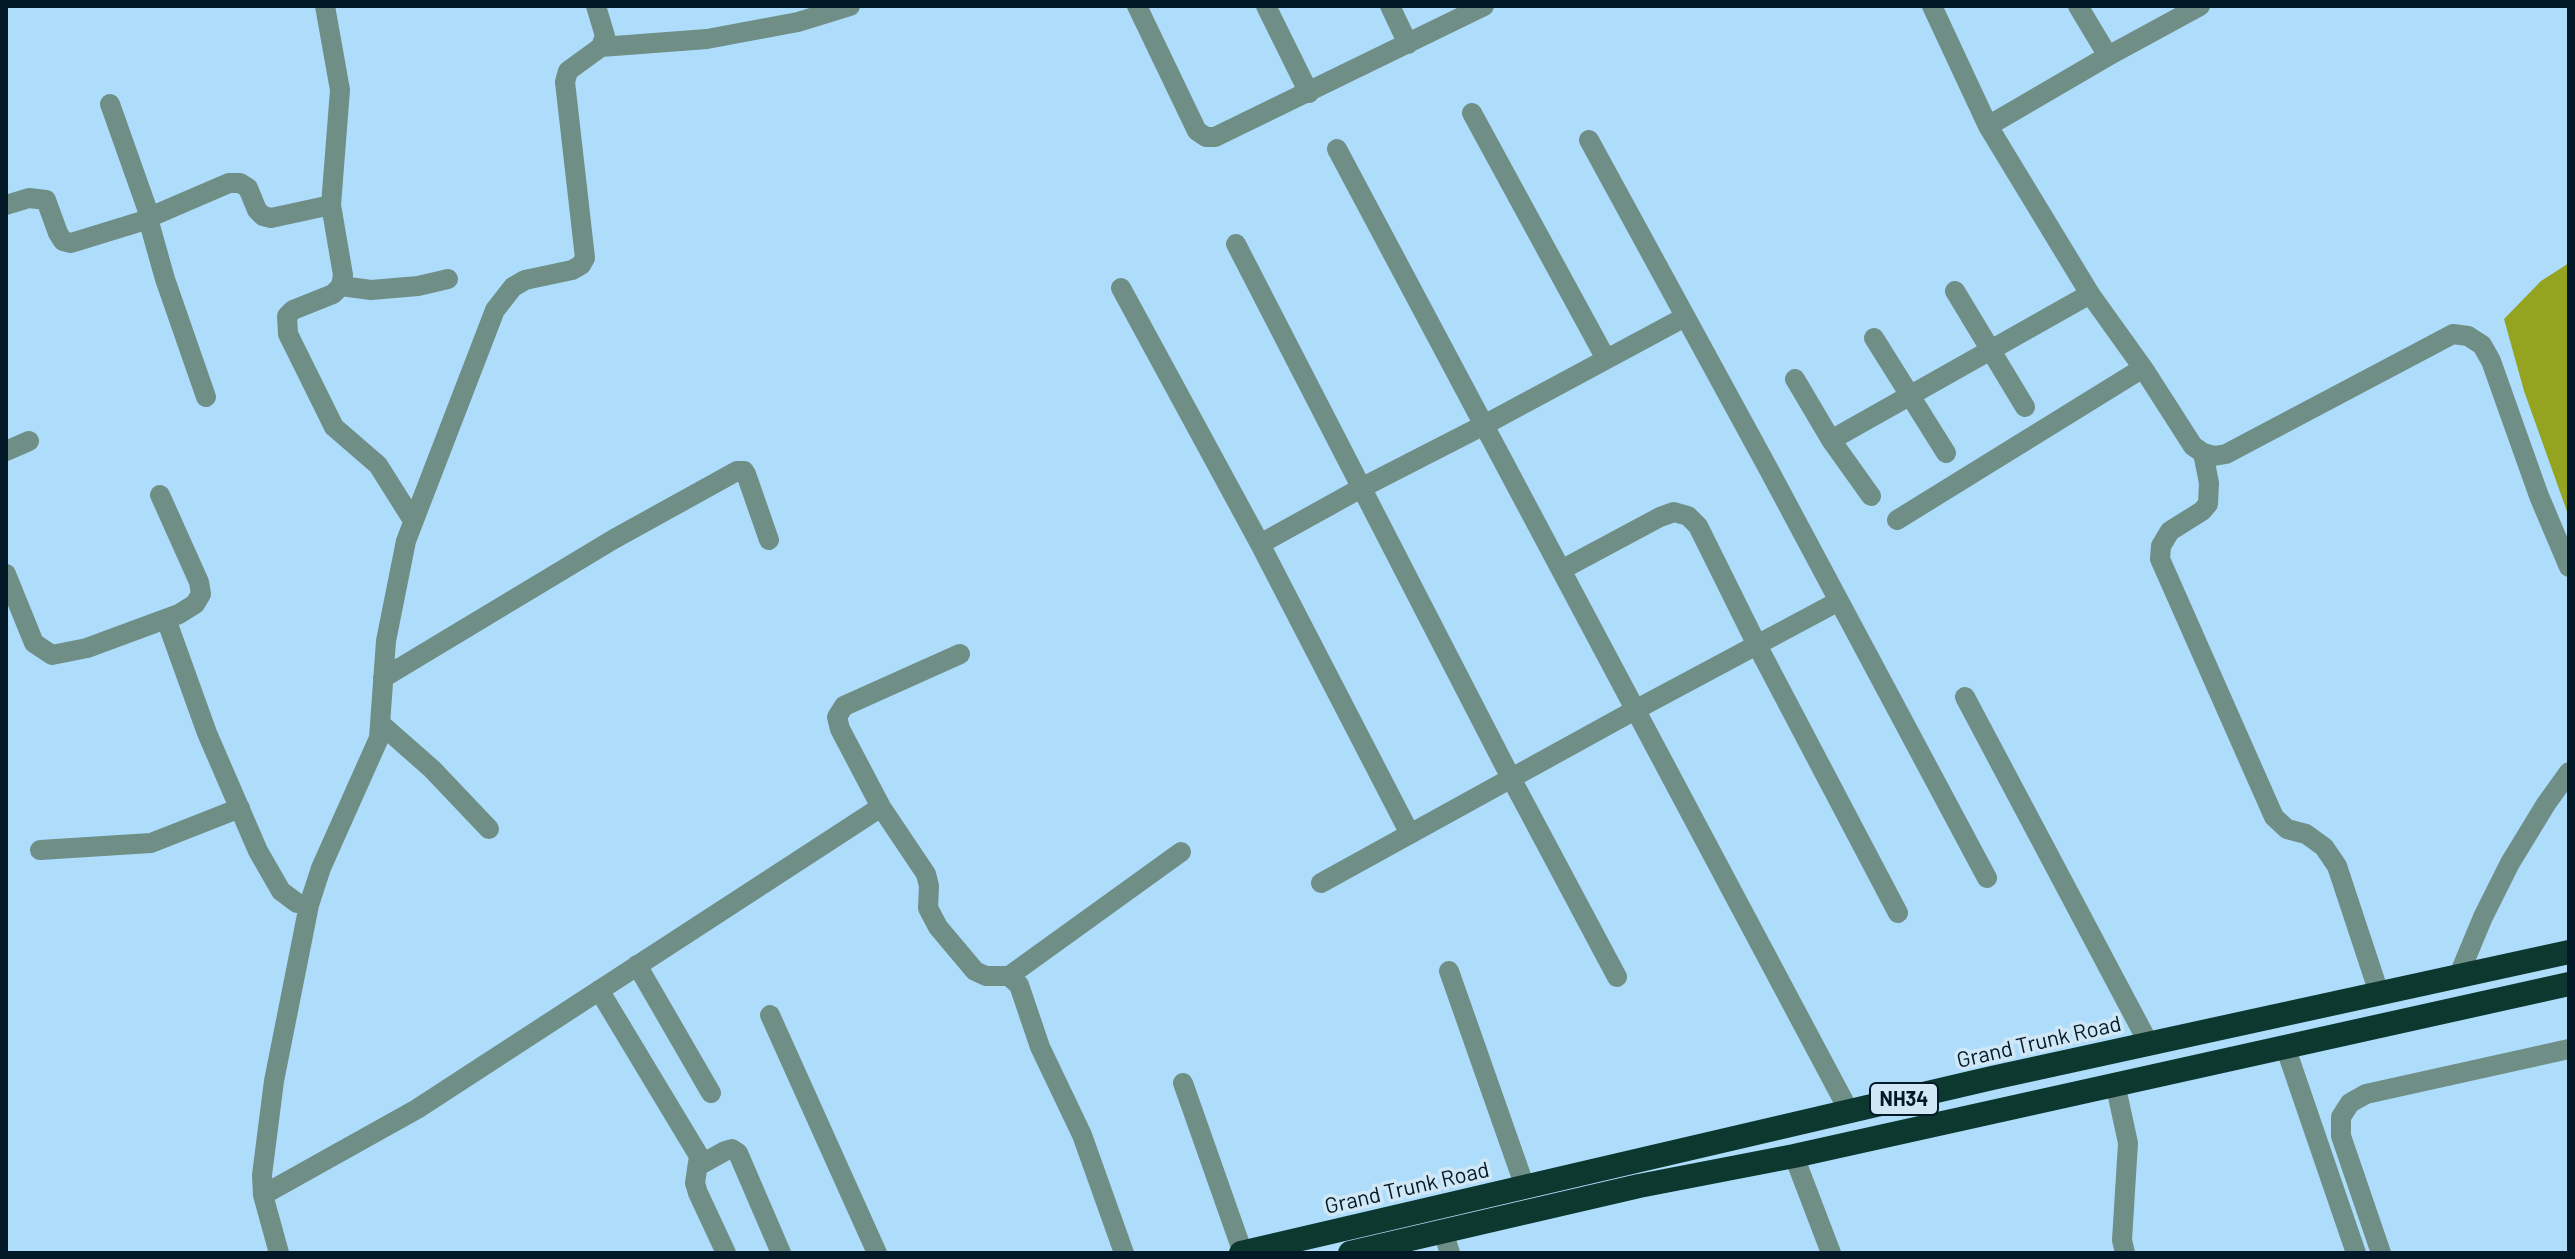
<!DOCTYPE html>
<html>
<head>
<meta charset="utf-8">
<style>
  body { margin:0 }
  #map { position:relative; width:2575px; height:1259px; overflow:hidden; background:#aeddfc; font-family:Barlow,sans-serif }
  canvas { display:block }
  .frame { position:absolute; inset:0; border:8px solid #021a27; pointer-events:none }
</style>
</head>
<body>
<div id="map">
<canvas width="2575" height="1259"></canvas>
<div class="frame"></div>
</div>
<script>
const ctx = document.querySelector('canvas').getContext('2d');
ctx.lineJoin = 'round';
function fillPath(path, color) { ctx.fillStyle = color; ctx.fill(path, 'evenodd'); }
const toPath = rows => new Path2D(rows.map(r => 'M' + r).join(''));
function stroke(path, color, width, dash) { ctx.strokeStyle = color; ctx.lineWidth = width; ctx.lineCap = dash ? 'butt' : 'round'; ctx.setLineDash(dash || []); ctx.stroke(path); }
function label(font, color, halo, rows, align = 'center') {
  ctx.font = font + ' Barlow,sans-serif'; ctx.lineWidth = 7; ctx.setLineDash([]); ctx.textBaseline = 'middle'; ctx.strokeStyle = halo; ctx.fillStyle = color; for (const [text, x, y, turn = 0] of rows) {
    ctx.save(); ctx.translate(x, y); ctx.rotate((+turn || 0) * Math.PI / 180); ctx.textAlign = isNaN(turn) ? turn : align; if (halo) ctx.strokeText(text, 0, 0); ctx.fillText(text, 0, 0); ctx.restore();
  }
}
const water = toPath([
  [2569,263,2569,517,2524,391,2504,319,2541,281]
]);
const minor = toPath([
  [325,6,340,90,331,205,343,275,341,286,333,294,293,310,287,316,288,334,334,427,378,465,412,519],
  [1137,6,1197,131,1206,137,1215,137,1484,6],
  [1266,6,1309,93],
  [1390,6,1408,44],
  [1932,6,1988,126,2090,294,2143,368,2193,446,2203,453,2214,456,2226,454,2453,334,2468,336,2482,345,2491,361,2539,496,2569,567],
  [2078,6,2108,56],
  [601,47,707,39,798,22,850,6],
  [110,104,150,217],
  [1472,113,1606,359],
  [1988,126,2108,56,2200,6],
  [1589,140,1769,470,1987,878],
  [1337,149,1849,1111],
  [6,205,29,198,46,200,58,233,63,241,71,243,149,219],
  [1236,244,1511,778,1617,977],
  [341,286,371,290,418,286,448,279],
  [1121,288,1260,544,1410,834],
  [1955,291,2025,407],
  [1874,338,1946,453],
  [1795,379,1831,440,1871,496],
  [206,397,165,279,149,222,150,217,229,183,240,183,248,188,257,210,263,216,271,218,331,205],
  [1831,440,2090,294],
  [6,451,29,441],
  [2203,453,2209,483,2208,504,2202,511,2170,531,2161,546,2160,559,2274,817,2287,829,2306,834,2324,847,2337,866,2379,993],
  [1897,520,2143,368],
  [1260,544,1363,487,1484,425,1685,317],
  [1561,570,1660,517,1674,512,1688,516,1698,526,1757,645,1898,913],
  [6,574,34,643,52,655,87,648,179,614,195,604,201,594,199,582,160,495],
  [166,619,207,733,258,851,281,891,297,903,309,905],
  [960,654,844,706,837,717,840,729,881,807,926,874,929,886,928,908,938,927,975,971,986,976,1009,976,1019,985,1040,1047,1082,1135,1124,1253],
  [383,678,614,539,737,471,744,471,746,474,769,540],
  [1965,697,2149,1044],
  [382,725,432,769,489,829],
  [40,850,151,843,240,808],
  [1321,883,1635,710,1839,601],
  [637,965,711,1093],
  [1449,971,1525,1187],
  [1009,976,1181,852],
  [2458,977,2483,917,2510,863,2546,804,2569,772],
  [599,990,699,1156,695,1183,698,1193,726,1253],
  [770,1015,877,1253],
  [2285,1046,2356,1253],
  [1183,1083,1243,1253],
  [2115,1083,2128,1143,2122,1240,2125,1253],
  [1794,1156,1831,1253],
  [698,1166,725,1151,732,1149,738,1153,781,1253],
  [263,1195,417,1109,881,807],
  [1443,1232,1450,1253],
  [279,1253,263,1195,262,1175,274,1081,309,905,321,868,379,738,386,641,406,541,495,310,513,287,525,280,572,270,581,265,585,258,565,82,568,71,601,47,605,36,596,6],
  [2381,1253,2341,1136,2341,1117,2350,1103,2366,1094,2569,1049]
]);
const highway = toPath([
  [1241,1253,1992,1078,2569,952],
  [1350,1253,1639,1186,1794,1156,2569,984]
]);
const shields = [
  [1904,1099,68]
];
const shieldNames = [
  ["NH34",1904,1099]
];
const streetNames = [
  ["Grand Trunk Road",2039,1042,-13],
  ["Grand Trunk Road",1407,1188,-13]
];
fillPath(water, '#94a421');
stroke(minor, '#6f8e86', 20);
stroke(highway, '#0d382f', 24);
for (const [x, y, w] of shields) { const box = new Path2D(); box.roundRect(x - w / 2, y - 16, w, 32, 6); ctx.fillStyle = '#d0e7f6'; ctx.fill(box); stroke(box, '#021a27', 2); }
label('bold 20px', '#021a27', null, shieldNames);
label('22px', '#021a27', '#d0e7f6', streetNames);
</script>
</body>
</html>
